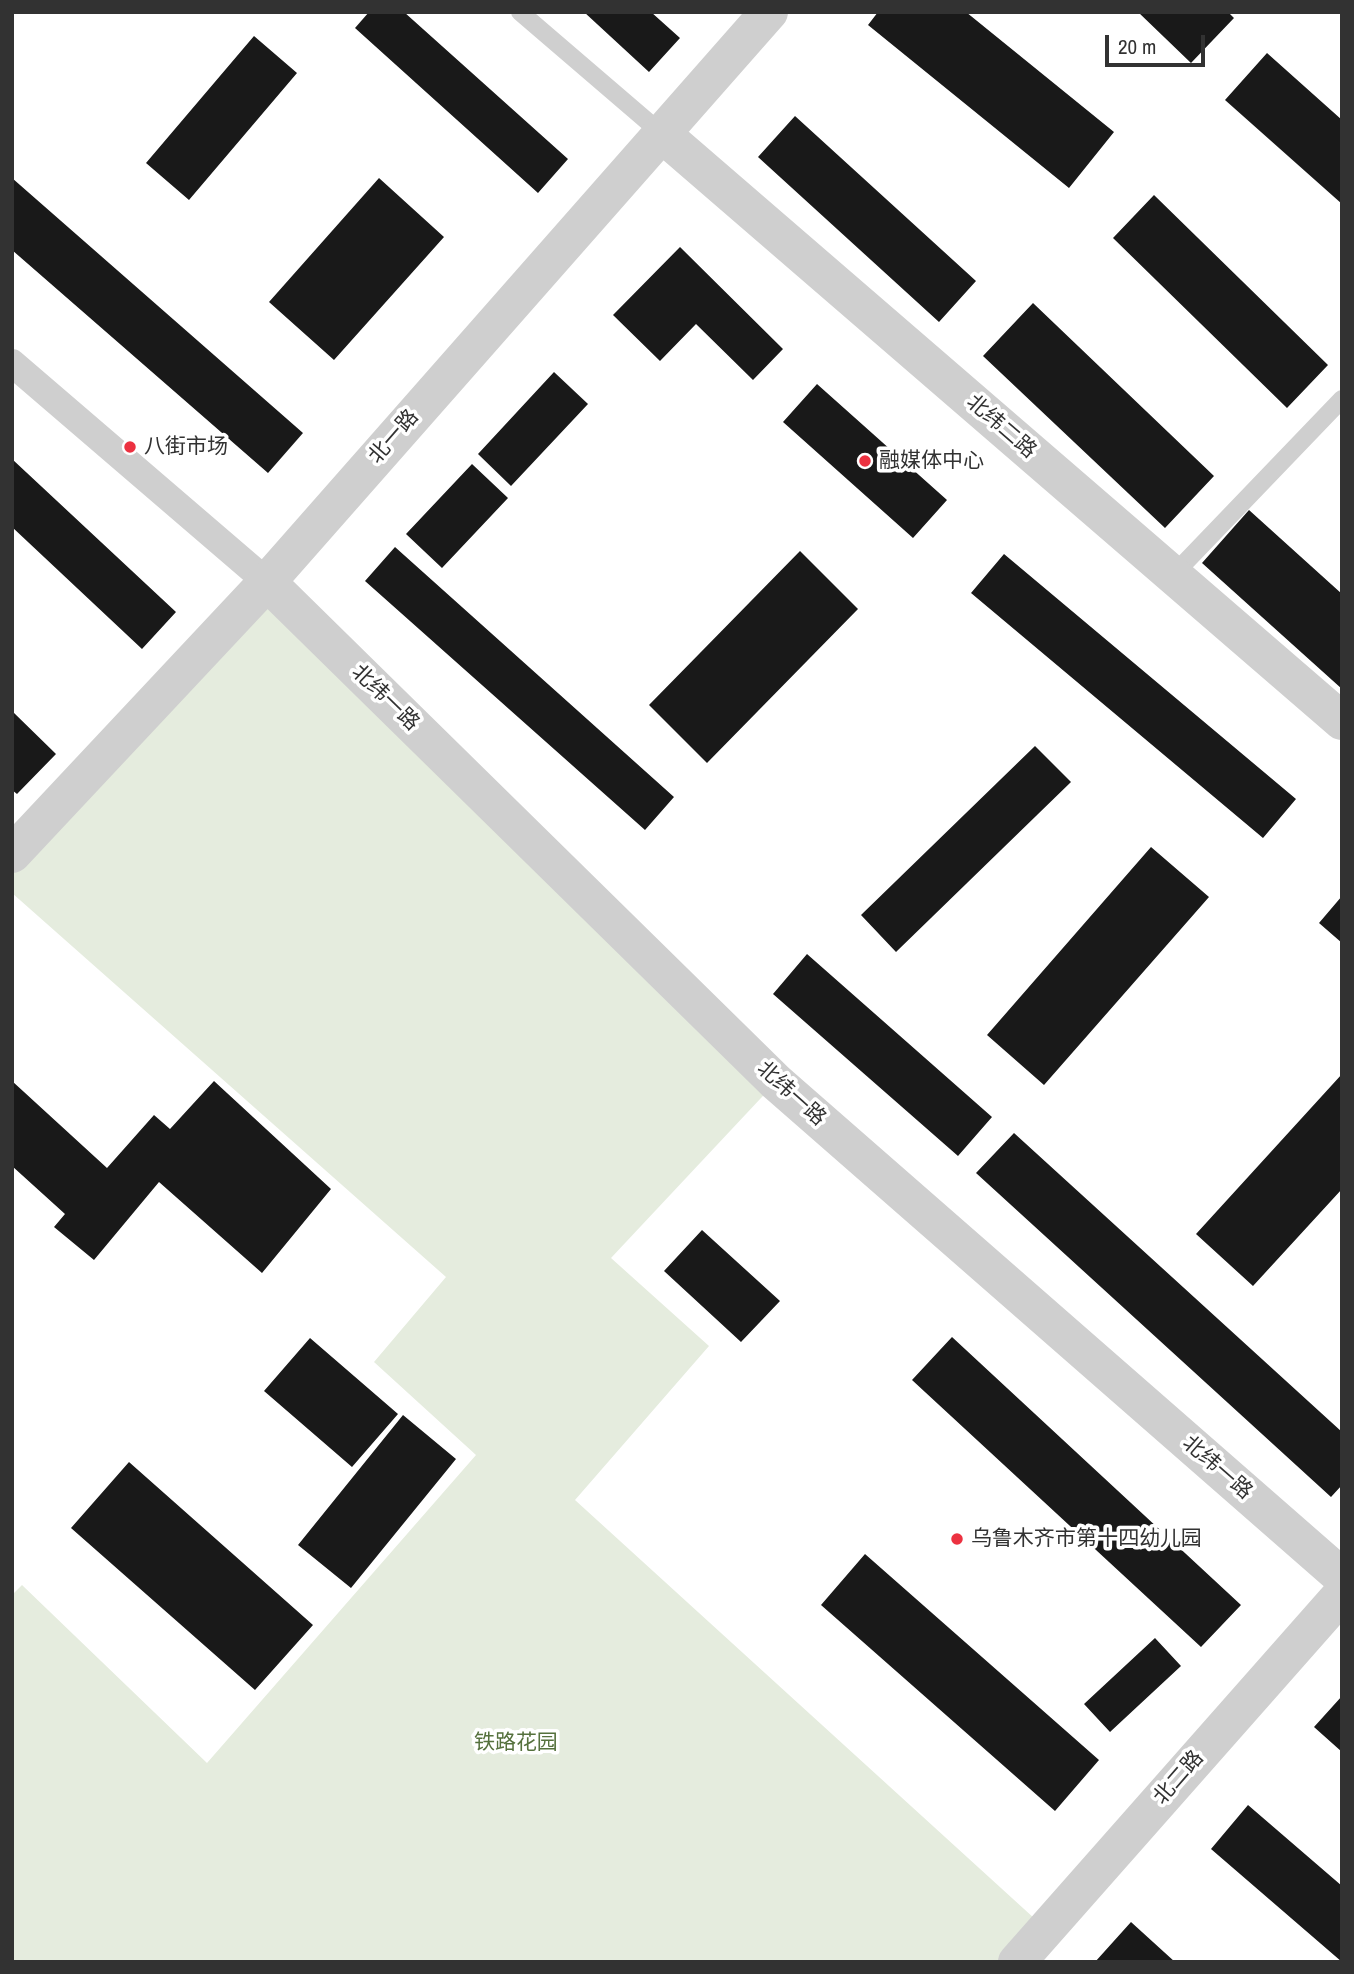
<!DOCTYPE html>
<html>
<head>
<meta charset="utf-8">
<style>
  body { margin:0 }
  #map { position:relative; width:1354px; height:1974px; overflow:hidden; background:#fff; font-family:"Archivo Narrow",sans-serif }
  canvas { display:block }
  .frame { position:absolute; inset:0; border:14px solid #323232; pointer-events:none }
  .scale { position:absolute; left:1105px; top:35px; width:100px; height:32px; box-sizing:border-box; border:4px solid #323232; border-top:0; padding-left:9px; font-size:21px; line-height:24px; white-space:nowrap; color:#323232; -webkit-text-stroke:5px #fff; paint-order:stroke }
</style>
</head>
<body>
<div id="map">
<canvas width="1354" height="1974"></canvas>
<div class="frame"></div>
<div class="scale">20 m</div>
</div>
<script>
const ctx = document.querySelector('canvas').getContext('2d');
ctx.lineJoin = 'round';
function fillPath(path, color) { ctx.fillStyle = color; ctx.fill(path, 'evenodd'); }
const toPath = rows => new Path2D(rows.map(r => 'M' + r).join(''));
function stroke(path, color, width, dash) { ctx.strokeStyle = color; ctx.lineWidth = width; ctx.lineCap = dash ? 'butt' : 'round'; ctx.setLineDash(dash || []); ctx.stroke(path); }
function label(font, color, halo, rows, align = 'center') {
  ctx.font = font + ' "Archivo Narrow","Noto Sans SC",sans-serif'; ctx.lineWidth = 7; ctx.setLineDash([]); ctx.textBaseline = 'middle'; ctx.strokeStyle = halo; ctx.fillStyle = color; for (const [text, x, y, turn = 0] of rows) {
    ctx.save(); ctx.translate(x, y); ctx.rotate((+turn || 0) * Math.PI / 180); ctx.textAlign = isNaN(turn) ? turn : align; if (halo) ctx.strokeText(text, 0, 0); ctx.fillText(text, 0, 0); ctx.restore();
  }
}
const green = toPath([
  [267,582,776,1082,611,1258,709,1346,575,1500,1046,1929,1017,1962,12,1962,12,1595,22,1585,207,1763,476,1455,374,1362,446,1277,12,893,12,854]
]);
const building = toPath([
  [369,12,404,12,568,159,538,193,355,28],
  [584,12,651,12,680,38,649,72],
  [878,12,966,12,1114,132,1069,188,868,25],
  [1138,12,1228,12,1234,18,1191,63],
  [254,36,297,73,189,200,146,163],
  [1267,53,1342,120,1342,204,1225,100],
  [795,116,976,281,939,322,758,157],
  [12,178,303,433,268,473,12,250],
  [379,178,444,237,334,360,269,302],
  [1154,195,1328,365,1287,408,1113,238],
  [680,247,783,349,753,380,696,324,660,361,613,315],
  [1033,303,1214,476,1165,528,983,356],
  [554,372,588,404,511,486,478,454],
  [817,384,947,500,913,538,783,422],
  [12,459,176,612,142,649,12,527],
  [472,464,508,498,442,568,406,534],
  [1249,510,1342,594,1342,689,1202,563],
  [395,547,674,797,645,830,365,581],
  [800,551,858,609,707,763,649,705],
  [1004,554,1296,799,1263,838,971,593],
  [12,711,56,754,17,794,12,790],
  [1035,746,1071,782,896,952,861,915],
  [1151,847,1209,897,1044,1085,987,1035],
  [1342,896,1342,943,1319,923],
  [807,954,992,1117,958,1156,773,994],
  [1342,1074,1342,1189,1253,1286,1196,1234],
  [12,1081,107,1168,154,1115,170,1129,214,1081,331,1189,262,1273,159,1182,94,1260,54,1227,65,1214,12,1166],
  [1014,1133,1342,1432,1342,1485,1331,1497,976,1173],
  [702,1230,780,1301,741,1342,664,1271],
  [952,1337,1241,1605,1201,1647,912,1380],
  [310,1338,398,1414,352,1467,264,1391],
  [403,1415,456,1459,351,1588,298,1545],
  [129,1462,313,1625,255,1690,71,1528],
  [865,1554,1099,1760,1055,1811,821,1605],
  [1155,1638,1181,1666,1110,1732,1084,1704],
  [1342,1696,1342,1752,1314,1727],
  [1248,1805,1342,1886,1342,1962,1211,1849],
  [1131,1922,1175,1962,1095,1962]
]);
const service = toPath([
  [520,12,661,133],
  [1173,575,1342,399]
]);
const pedestrian = toPath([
  [12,363,267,582]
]);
const tertiary = toPath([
  [661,133,1342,721],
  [267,582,776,1082,1342,1577],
  [12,854,267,582,769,12],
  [1017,1962,1342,1594]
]);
const markers = [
  [130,447,7,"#ec3140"],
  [865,461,7,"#ec3140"],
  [957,1539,7,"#ec3140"]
];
const streetNames = [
  ["北纬二路",1001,427,41],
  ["北一路",394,437,-49],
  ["北纬一路",385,698,44],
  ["北纬一路",791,1094,42],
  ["北纬一路",1217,1468,41],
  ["北二路",1179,1778,-49]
];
const poiNames = [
  ["八街市场",144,447],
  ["融媒体中心",879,461],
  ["乌鲁木齐市第十四幼儿园",971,1539]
];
const parkNames = [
  ["铁路花园",516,1743]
];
fillPath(green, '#e5ecde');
fillPath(building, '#191919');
stroke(service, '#cfcfcf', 18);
stroke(pedestrian, '#cfcfcf', 28);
stroke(tertiary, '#cfcfcf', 38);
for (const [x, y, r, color] of markers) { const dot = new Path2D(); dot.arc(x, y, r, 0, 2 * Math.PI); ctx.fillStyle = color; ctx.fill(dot); stroke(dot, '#fff', 2.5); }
label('21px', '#323232', '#fff', streetNames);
label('21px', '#323232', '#fff', poiNames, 'left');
label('21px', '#55713d', '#fff', parkNames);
</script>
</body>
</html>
